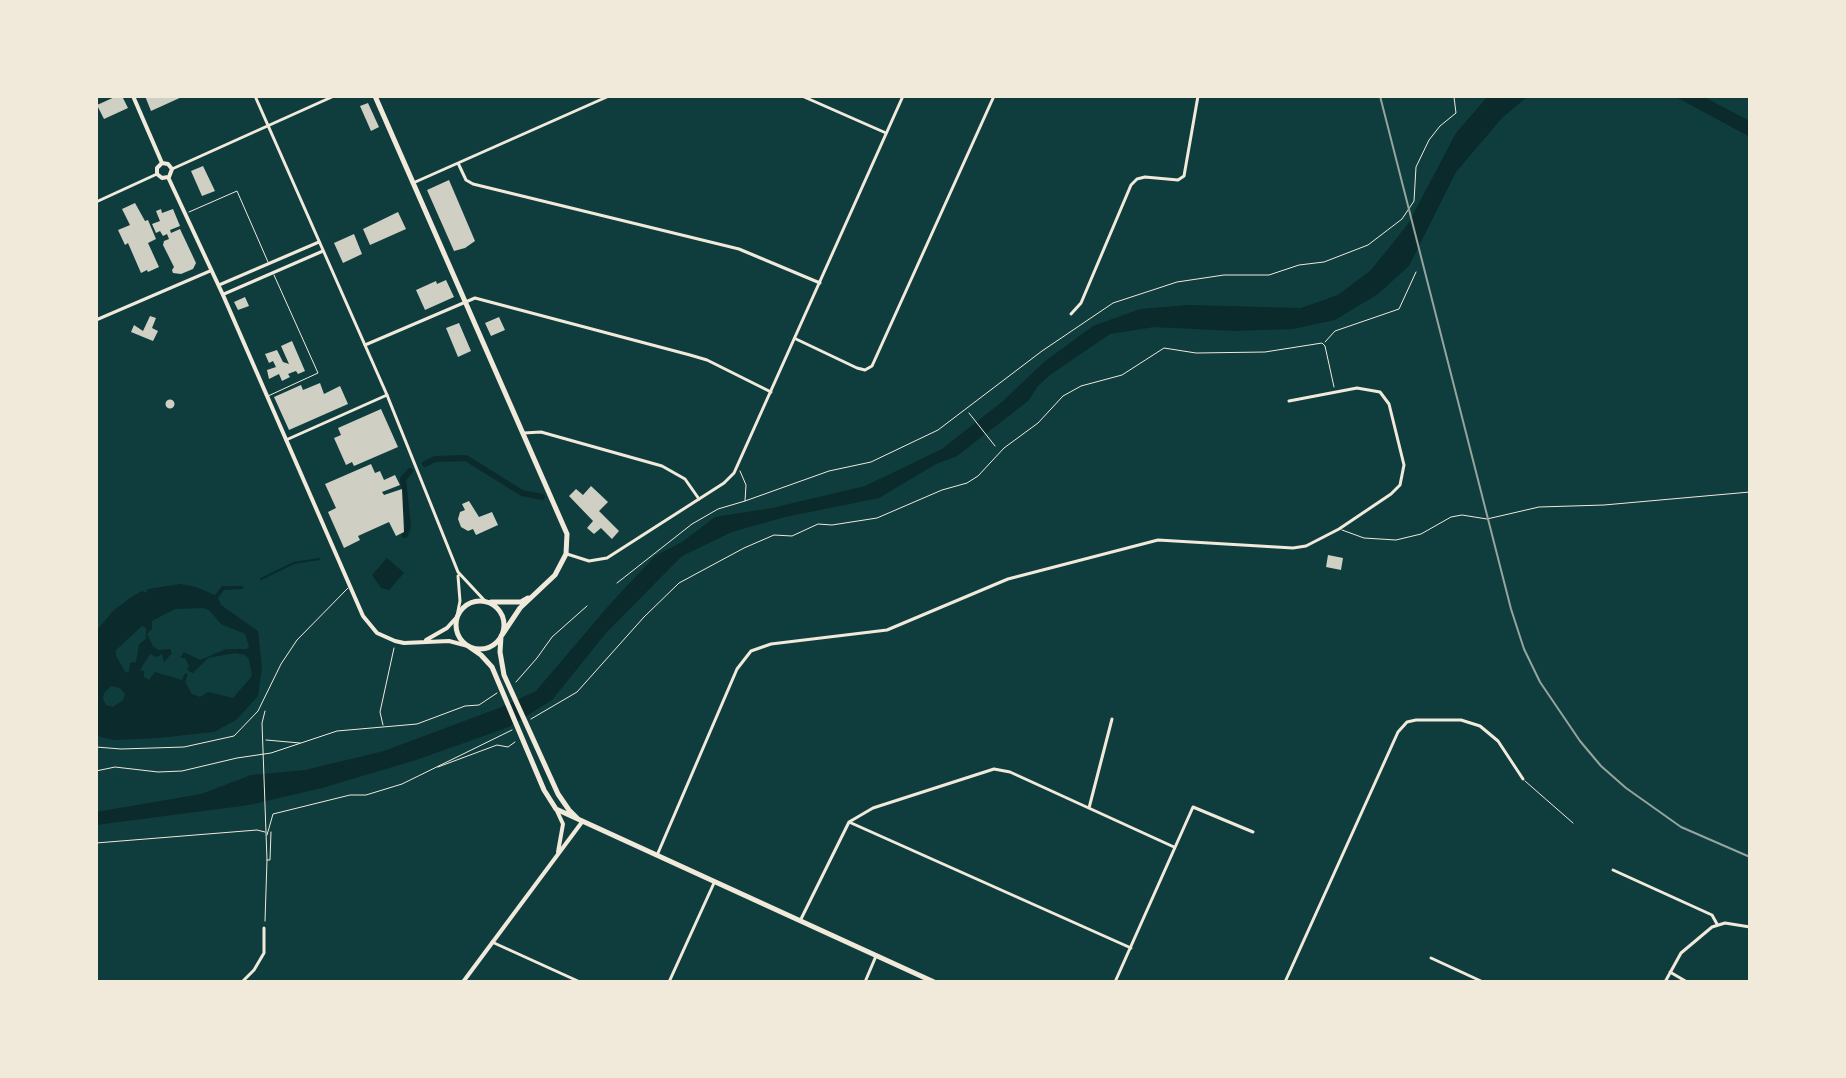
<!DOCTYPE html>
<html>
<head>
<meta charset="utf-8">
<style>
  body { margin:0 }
  #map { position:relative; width:1846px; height:1078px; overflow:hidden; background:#0f3d3e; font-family:"Space Grotesk",sans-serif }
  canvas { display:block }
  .frame { position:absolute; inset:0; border:98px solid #f1e9da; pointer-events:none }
</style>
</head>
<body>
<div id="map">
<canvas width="1846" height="1078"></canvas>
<div class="frame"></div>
</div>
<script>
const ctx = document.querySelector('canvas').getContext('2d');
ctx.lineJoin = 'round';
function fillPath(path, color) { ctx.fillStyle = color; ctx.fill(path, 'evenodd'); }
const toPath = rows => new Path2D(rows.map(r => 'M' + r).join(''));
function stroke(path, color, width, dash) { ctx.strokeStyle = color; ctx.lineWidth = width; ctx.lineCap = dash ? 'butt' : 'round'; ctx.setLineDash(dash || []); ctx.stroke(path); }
const water = toPath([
  [1488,96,1528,96,1502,118,1456,172,1409,266,1378,294,1335,320,1293,329,1235,331,1154,327,1110,334,1050,375,1038,386,1028,401,957,456,936,464,879,498,785,517,732,532,682,556,606,633,552,700,509,727,416,760,322,788,249,805,96,825,96,812,201,794,251,775,305,770,384,751,499,708,536,691,610,604,655,556,682,542,715,517,772,508,865,486,942,449,1003,401,1044,362,1093,326,1140,309,1188,305,1301,308,1338,295,1371,270,1408,224,1456,133],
  [1674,96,1702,96,1750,121,1750,137],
  [387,558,404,573,389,590,381,588,372,575],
  [180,584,196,587,215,595,222,586,243,586,243,589,224,590,218,598,221,605,258,631,262,668,258,696,236,720,214,732,158,738,115,740,100,737,96,733,96,631,114,610,133,596,142,591,146,593,148,589],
  [203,608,209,610,221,624,245,634,249,646,247,649,226,649,200,660,184,652,180,658,185,658,189,666,187,670,193,673,208,658,235,653,245,655,249,659,252,676,233,698,208,692,200,697,192,694,185,682,188,674,185,673,182,680,155,672,149,680,144,677,144,671,140,670,150,654,157,657,162,654,164,662,172,653,170,649,158,650,153,646,147,634,152,629,152,621,175,609],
  [142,626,146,628,146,639,139,644,136,662,130,663,129,671,126,673,116,656,116,650],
  [111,686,120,688,125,694,123,700,113,707,106,705,103,699,104,693]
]);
const stream = toPath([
  [261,579,294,563,319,559]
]);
const canal = toPath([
  [425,464,435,459,466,458,522,493,542,497],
  [405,535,408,526,403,479,410,471]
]);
const building = toPath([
  [117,96,122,96,128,108,104,119,97,105],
  [145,96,184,96,151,111],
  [368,103,379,127,371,131,360,106],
  [203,166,215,191,202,196,191,171],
  [449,180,475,241,465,248,454,251,427,190],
  [135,203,145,221,148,220,156,239,148,243,159,267,148,272,147,270,141,273,128,243,125,245,118,230,130,225,122,209],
  [161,209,162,213,173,209,180,226,170,230,171,233,180,229,196,263,193,269,181,274,173,273,172,270,174,267,163,245,164,241,169,239,167,234,163,236,160,231,156,233,152,224,160,221,156,211],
  [398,212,406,229,370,245,363,229],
  [354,234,362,254,343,263,334,243],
  [446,280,454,297,425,310,416,290,436,281,437,284],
  [245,297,249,306,238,310,234,302],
  [150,316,156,318,152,328,158,331,153,341,131,332,134,325,143,331],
  [499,317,505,330,491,336,485,323],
  [459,323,471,351,458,357,446,328],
  [292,341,305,371,298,374,296,371,293,372,288,374,290,377,282,381,279,374,269,379,267,370,276,367,273,361,269,363,265,354,277,350,283,362,289,364,281,346],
  [320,383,324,394,340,386,348,404,289,430,274,397,301,385,303,390],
  '165.5 404a4.5 4.5 0 1 1 9 0a4.5 4.5 0 1 1-9 0Z',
  [381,409,398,447,354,466,352,462,346,465,334,438,341,435,338,428],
  [371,464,375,473,380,471,384,480,395,475,400,485,382,492,384,495,402,489,404,532,396,536,389,522,358,536,360,540,344,548,328,512,336,508,325,484],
  [591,486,608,502,599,511,619,531,612,539,601,528,594,534,587,528,593,521,569,496,576,489,583,495],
  [469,501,479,517,492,512,498,525,476,535,473,529,468,531,461,527,458,519,460,512,465,510,462,504],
  [1328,555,1343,558,1341,570,1326,567]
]);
const path = toPath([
  [1325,342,1335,331,1399,309,1416,272],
  [969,413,995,446],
  [745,501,829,471,871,462,938,430,1042,351,1113,303,1177,282,1224,275,1269,275,1299,265,1324,262,1368,245,1402,219,1414,201,1416,167,1429,140,1440,126,1456,113,1454,97],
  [617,583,692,524,718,509,745,501,746,485,740,471],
  [516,682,537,658,552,637,587,606],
  [531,719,577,692,644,617,679,583,744,548,774,535,792,536,818,524,832,525,877,518,942,490,967,483,978,476,1004,448,1038,423,1063,396,1081,386,1122,375,1164,348,1196,353,1265,352,1322,343,1325,346,1334,387],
  [383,725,380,712,394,648],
  [266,740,300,743],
  [438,767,497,745,508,747,515,742],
  [96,771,115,767,158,772,182,771,237,758,271,753,337,731,417,724,465,706,479,705,497,693],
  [267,835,273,814,350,795,366,795,402,784,512,730],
  [96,843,257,830,265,832],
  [267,860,270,860,271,832],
  [265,921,267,860,262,723,265,711]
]);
const service = toPath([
  [189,212,237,191,268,262],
  [268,396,318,373,274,275],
  [1342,530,1364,538,1396,540,1421,534,1451,517,1462,515,1487,519,1539,507,1604,505,1750,492],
  [96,747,121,749,184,747,234,736,258,711,281,664,297,640,348,588],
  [1525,781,1573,823]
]);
const minor = toPath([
  [802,96,886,133],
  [458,163,466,180,473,184,739,249,820,283],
  [413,183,609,96],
  [219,285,319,242],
  [224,294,323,251],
  [1071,314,1081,303,1131,185,1137,179,1145,177,1178,180,1184,176,1198,96],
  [96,320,210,271],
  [796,339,857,368,865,370,872,366,994,96],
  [365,345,475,298,690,355,707,360,771,392],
  [524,433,541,432,662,466,685,479,699,499],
  [286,440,387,395],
  [1089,808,1112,719],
  [849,822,1131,948],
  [658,853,737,669,751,651,771,644,887,630,1008,579,1158,540,1293,548,1306,546,1339,529,1391,494,1400,485,1404,465,1389,404,1380,392,1357,388,1289,401],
  [1613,870,1712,915,1717,924],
  [801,919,849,822,873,808,994,769,1010,772,1174,847],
  [492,942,580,982],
  [1431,958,1483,982],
  [1670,972,1687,982],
  [242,982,254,970,264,953,264,928],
  [865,982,876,956],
  [1115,982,1193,807,1253,832],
  [1285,982,1398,732,1407,722,1416,720,1461,720,1480,726,1498,741,1523,779],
  [1665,982,1681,953,1712,927,1725,923,1750,927]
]);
const tertiary = toPath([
  [255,96,387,395,458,572,485,601],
  [172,169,334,96],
  [96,202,157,174],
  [567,554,589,561,607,558,724,483,734,473,903,96],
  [457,616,460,601,458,576],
  [669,982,714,883]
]);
const secondary = toPath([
  [133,96,162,163],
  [162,163,157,168,157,174,162,178,168,177],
  [162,163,168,164,172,169,169,177],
  [168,177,223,295,363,616,377,633,395,641,404,643,449,641,468,646],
  [426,640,447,628,457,617],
  [557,811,563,824,558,852],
  [463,982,582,822]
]);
const trunk = toPath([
  [375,96,567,534,566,554,555,575,520,608,502,635],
  '456 625a24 24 0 1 1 48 0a24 24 0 1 1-48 0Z',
  [491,602,521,602,528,598],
  [501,636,500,652,504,675,558,794,569,810,578,819],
  [468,646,481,655,492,667,544,790,556,809,934,982]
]);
const rail = toPath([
  [1380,96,1511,609,1524,649,1540,682,1580,741,1601,766,1626,788,1681,827,1750,857]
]);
fillPath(water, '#0a2a2b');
stroke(stream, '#0a2a2b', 2);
stroke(canal, '#0a2a2b', 6);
fillPath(building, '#cfcfc3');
stroke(path, '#f1e9da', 1);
stroke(service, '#f1e9da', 1);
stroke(minor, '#f1e9da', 3);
stroke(tertiary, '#f1e9da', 3);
stroke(secondary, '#f1e9da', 4);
stroke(trunk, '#f1e9da', 5);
stroke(rail, '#97a49c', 2);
</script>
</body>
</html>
